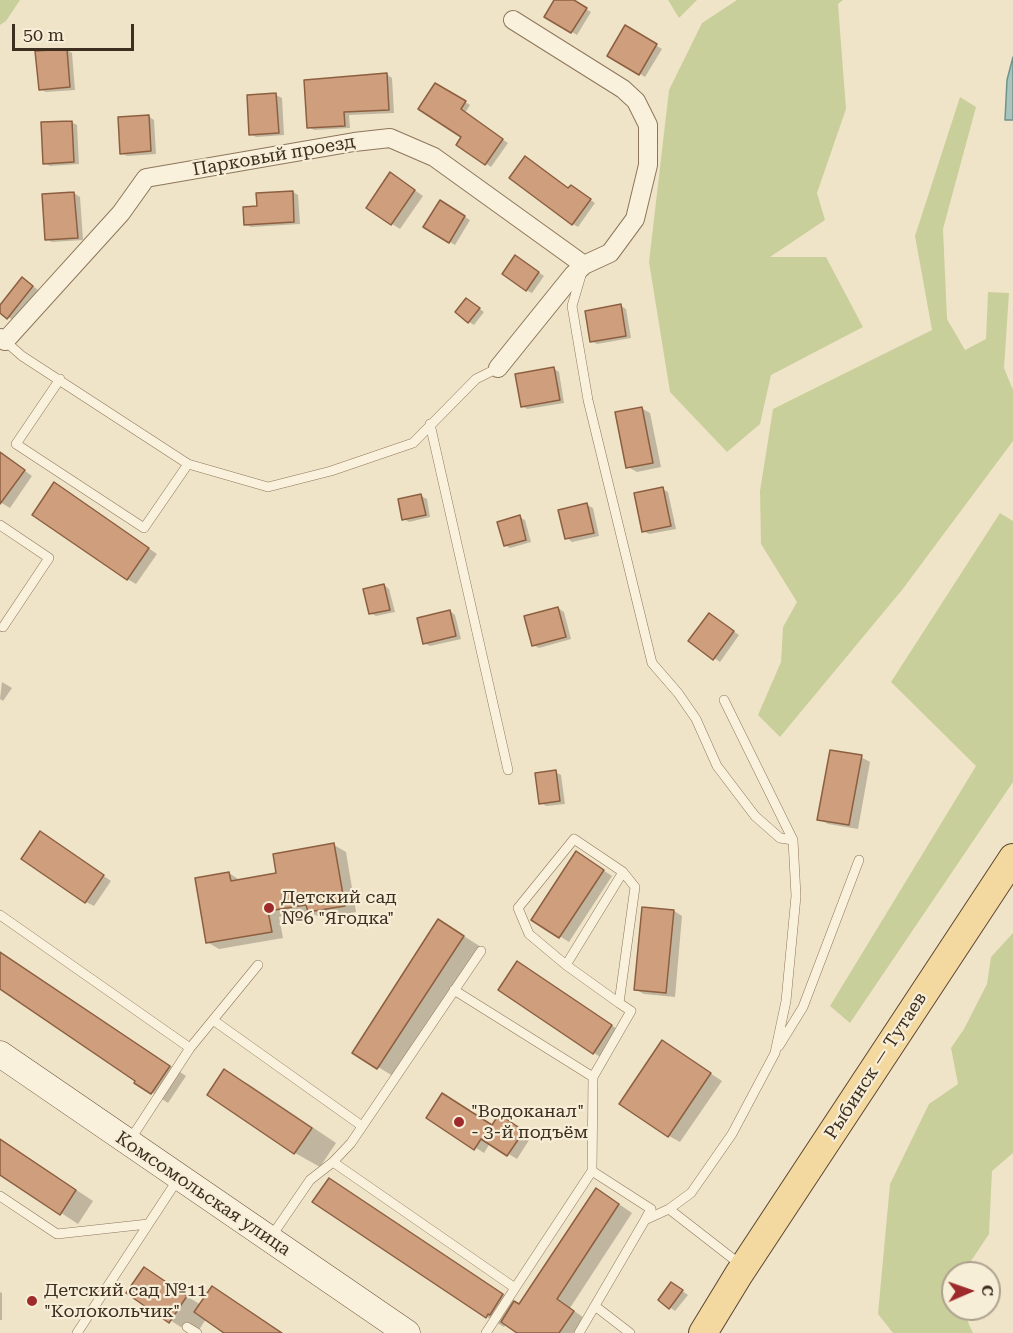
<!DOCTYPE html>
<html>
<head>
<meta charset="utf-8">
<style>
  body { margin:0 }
  #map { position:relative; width:1013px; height:1333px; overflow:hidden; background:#f0e4c8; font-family:"Roboto Serif",serif }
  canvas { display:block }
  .north { position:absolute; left:941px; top:1261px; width:60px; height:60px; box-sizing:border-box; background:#f7eed8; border:2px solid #ada18e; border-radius:50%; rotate:88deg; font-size:16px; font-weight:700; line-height:24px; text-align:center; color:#3d2e20 }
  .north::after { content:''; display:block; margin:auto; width:21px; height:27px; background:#9e2a2b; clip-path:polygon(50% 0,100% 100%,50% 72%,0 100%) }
  .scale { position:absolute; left:12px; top:24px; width:122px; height:27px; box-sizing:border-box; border:3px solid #3d2e20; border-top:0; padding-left:8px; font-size:18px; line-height:21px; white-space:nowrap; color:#3d2e20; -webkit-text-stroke:4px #f7eed8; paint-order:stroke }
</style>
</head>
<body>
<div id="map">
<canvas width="1013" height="1333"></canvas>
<div class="north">С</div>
<div class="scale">50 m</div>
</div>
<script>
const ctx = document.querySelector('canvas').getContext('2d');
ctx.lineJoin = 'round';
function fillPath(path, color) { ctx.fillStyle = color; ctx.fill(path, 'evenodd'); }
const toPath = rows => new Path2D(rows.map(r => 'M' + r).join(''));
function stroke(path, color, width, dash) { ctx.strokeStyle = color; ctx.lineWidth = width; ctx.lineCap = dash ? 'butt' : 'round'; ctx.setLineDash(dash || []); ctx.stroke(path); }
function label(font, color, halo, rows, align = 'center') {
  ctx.font = font + ' "Roboto Serif",serif'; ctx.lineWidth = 4.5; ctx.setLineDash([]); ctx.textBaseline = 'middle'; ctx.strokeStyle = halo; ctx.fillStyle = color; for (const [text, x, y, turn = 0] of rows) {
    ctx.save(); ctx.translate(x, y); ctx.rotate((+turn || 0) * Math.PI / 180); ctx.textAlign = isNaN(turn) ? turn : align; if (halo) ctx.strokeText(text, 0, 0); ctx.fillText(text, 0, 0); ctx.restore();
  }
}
const green = toPath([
  [0,0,20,0,6,21,0,25],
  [668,0,697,0,679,18],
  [737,0,843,0,838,4,846,109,817,193,825,220,770,257,826,257,863,327,771,375,760,424,727,452,670,392,649,262,669,90,702,23],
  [960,97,976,107,943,229,947,319,965,350,986,339,988,292,1009,293,1004,368,1013,390,1013,441,902,590,780,737,758,715,781,662,783,627,797,602,761,544,760,491,773,409,932,330,915,236],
  [1000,513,1013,521,1013,782,850,1023,830,1006,976,766,891,682],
  [1013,933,1013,1153,992,1171,989,1234,963,1273,953,1273,953,1309,962,1309,973,1333,893,1333,878,1314,890,1184,929,1104,958,1084,951,1048,964,1029,987,984,991,957]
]);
const water = toPath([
  [1013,57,1013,120,1005,120,1007,80,1013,57]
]);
const shadow = toPath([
  [556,0,571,0,591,12,577,35,546,16],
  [625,27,662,49,645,77,609,55],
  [67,50,72,53,75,90,46,92,40,89],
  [386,74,392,78,394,113,349,115,350,128,314,130,309,127],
  [436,85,470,105,465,113,508,143,491,167,458,145,464,137],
  [276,95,282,98,284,135,256,137,251,134],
  [148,116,154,120,156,154,127,156,121,153],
  [71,122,77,125,79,164,50,166,45,163],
  [399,179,423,196,400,229,392,224],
  [569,190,576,190,595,203,578,227,573,224],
  [293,192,298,195,300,224,251,227,245,224],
  [74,193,80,197,83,240,52,242,47,239],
  [440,202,470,220,455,245,425,227],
  [521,260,544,276,532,293,526,290],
  [28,282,38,290,14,321,0,311,0,307],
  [472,303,484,312,474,325,469,322],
  [621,306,626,309,631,338,597,344,591,341],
  [554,369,559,372,564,403,527,409,522,406],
  [641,408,650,413,661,467,637,472,628,467],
  [0,453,32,476,10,508,0,502],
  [63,489,157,554,136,584,127,579],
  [662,489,668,492,676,529,649,534,643,531],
  [421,496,427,499,430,517,409,522,404,519],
  [587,505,593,508,599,536,572,542,567,538],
  [519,517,525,520,531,542,510,548,505,545],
  [384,585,389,589,395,612,376,616,370,613],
  [558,608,564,612,571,639,539,648,533,645],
  [450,611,455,615,461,639,430,646,424,643],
  [714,618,739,635,720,662,690,641],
  [2,682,12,688,3,701,0,699],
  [861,757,870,762,858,829,828,824,819,819],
  [555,772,561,775,565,804,546,806,541,803],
  [49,838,111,881,94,906,86,902],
  [334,845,346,852,356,912,321,918,310,912,279,917,283,938,219,949,207,942,229,873,241,881,278,875],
  [585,858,612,876,569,942,533,919],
  [674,911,682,916,675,997,644,994,635,989],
  [456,931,481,947,396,1078,354,1052],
  [0,952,186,1076,168,1103,136,1082,137,1080,0,987],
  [530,970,623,1033,605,1060,594,1053],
  [674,1049,722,1081,680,1142,669,1136],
  [225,1071,250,1085,336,1143,320,1167,295,1153,209,1095],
  [428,1117,492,1127,508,1121,531,1137,517,1159,490,1143,484,1153],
  [0,1139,93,1201,78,1224,0,1173],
  [347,1190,520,1305,610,1198,632,1213,570,1308,587,1320,578,1333,520,1333,506,1324,504,1327,487,1317],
  [144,1269,201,1305,212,1288,282,1333,227,1333,206,1319,197,1333,190,1333,128,1293],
  [677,1287,688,1295,675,1311,660,1300],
  [0,1292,2,1293,2,1320,0,1320]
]);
const building = toPath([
  [554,0,574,0,587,8,571,33,544,17,554,0],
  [625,25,657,44,639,75,607,56,625,25],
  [67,49,70,87,39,90,35,51,67,49],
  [387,73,389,110,344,112,345,126,307,128,304,80,387,73],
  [435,83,466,101,461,109,503,139,485,165,456,145,461,137,418,109,435,83],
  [276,93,279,133,249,135,247,95,276,93],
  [149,115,151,151,120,154,118,117,149,115],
  [72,121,74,162,43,164,41,122,72,121],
  [525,156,568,188,571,185,591,199,572,225,509,178,525,156],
  [390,172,415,190,391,225,366,208,390,172],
  [293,191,294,222,244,225,243,207,257,206,256,193,293,191],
  [74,192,78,238,45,240,42,194,74,192],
  [440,200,465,216,449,243,423,227,440,200],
  [515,255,539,272,526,291,502,274,515,255],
  [22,277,33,286,7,319,0,313,0,305,22,277],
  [466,298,480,308,468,323,455,312,466,298],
  [621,304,626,336,590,342,585,311,621,304],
  [554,367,560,400,521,407,515,374,554,367],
  [642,407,653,463,626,468,615,412,642,407],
  [0,452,25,470,0,504,0,452],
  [54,482,149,548,127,580,32,515,54,482],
  [663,487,671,526,642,532,634,493,663,487],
  [421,494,426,515,402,520,398,499,421,494],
  [587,503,594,533,565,539,558,510,587,503],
  [520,515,526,540,504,546,497,522,520,515],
  [384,584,390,610,369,614,363,589,384,584],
  [558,607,566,637,532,646,524,616,558,607],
  [450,610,456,636,423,644,417,618,450,610],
  [709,613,734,631,713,660,688,641,709,613],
  [830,750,862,755,849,825,817,820,830,750],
  [556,770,560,801,539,804,535,773,556,770],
  [40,831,104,875,85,903,21,859,40,831],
  [334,843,345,906,308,912,306,905,268,911,272,932,206,943,195,878,229,872,231,881,276,873,273,854,334,843],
  [576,851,604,870,559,938,531,920,576,851],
  [642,907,674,910,666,993,634,990,642,907],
  [438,919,464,936,377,1069,352,1053,438,919],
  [0,952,170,1066,151,1094,134,1083,135,1081,0,989,0,952],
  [517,961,612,1025,593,1054,498,990,517,961],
  [662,1040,711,1073,668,1137,619,1104,662,1040],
  [224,1069,312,1128,294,1154,207,1095,224,1069],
  [442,1093,492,1125,499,1114,524,1131,507,1156,481,1139,474,1150,426,1118,442,1093],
  [0,1139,76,1190,60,1215,0,1175,0,1139],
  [329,1178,503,1294,490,1315,488,1314,486,1318,312,1202,329,1178],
  [596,1188,619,1204,557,1299,574,1311,559,1333,517,1333,501,1322,514,1301,519,1304,596,1188],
  [144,1267,187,1296,169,1323,126,1293,144,1267],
  [671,1282,683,1290,669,1309,658,1300,671,1282],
  [212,1286,282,1333,224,1333,194,1312,212,1286]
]);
const service = toPath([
  [582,272,572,306,588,400,652,663,678,693,696,719,717,766,755,816,780,838,793,840],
  [3,343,5,341,22,356,188,464,268,487,331,471,413,443,476,379,498,368],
  [60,379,16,444,144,528,188,464],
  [430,424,508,770],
  [0,525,49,558,3,627],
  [0,915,190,1048,130,1140],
  [566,965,529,934,518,908,574,839,623,872],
  [454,990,593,1077,592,1171],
  [213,1020,362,1126],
  [779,1046,803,1007,859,860],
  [190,1048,258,965],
  [593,1077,631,1011,619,1003,566,965,623,872,635,887,619,1003],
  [333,1162,515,1288,486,1333],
  [0,1196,57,1234,148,1224],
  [669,1209,741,1265],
  [271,1237,310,1180,333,1162,351,1143,481,951],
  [515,1288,592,1171,651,1209,645,1220],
  [595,1306,630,1333],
  [187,1327,197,1333],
  [77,1333,178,1179],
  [579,1333,645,1220,669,1209,691,1193,732,1134,775,1053,786,1001,796,896,793,840,724,700]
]);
const minor = toPath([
  [0,338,5,341,121,213,146,178,354,142,390,138,434,157,584,265,610,253,635,219,648,165,648,125,636,101,623,89,513,20],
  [498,368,573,275,584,265]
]);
const secondary = toPath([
  [0,1054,407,1333]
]);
const primary = toPath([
  [703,1333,739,1274,1013,858]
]);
const markers = [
  [269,908,6,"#9e2a2b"],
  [459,1122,6,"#9e2a2b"],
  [32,1301,6,"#9e2a2b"]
];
const streetNames = [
  ["Парковый проезд",274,156,-10],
  ["Рыбинск — Тутаев",876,1066,-57],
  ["Комсомольская улица",203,1194,34]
];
const poiNames = [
  ["Детский сад",281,898],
  ["№6 \"Ягодка\"",281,919],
  ["\"Водоканал\"",471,1112],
  ["- 3-й подъём",471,1133],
  ["Детский сад №11",44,1291],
  ["\"Колокольчик\"",44,1312]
];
fillPath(green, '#c9cf9b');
fillPath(water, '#a9c4bc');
stroke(water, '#6f938a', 1.5);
fillPath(shadow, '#0003');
fillPath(building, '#cf9f7d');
stroke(building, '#8d5f41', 1.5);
stroke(service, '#8d765c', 10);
stroke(minor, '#8d765c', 20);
stroke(secondary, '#6f573f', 27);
stroke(primary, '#5b4430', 30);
stroke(service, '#faf1dc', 9);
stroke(minor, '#faf1dc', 18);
stroke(secondary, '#faf1dc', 26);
stroke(primary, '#f3d9a0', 28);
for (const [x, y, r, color] of markers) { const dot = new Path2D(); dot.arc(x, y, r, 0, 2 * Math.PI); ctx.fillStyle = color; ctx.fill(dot); stroke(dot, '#f7eed8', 2); }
label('18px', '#3d2e20', '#f7eed8', streetNames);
label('18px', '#3d2e20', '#f7eed8', poiNames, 'left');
</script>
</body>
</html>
